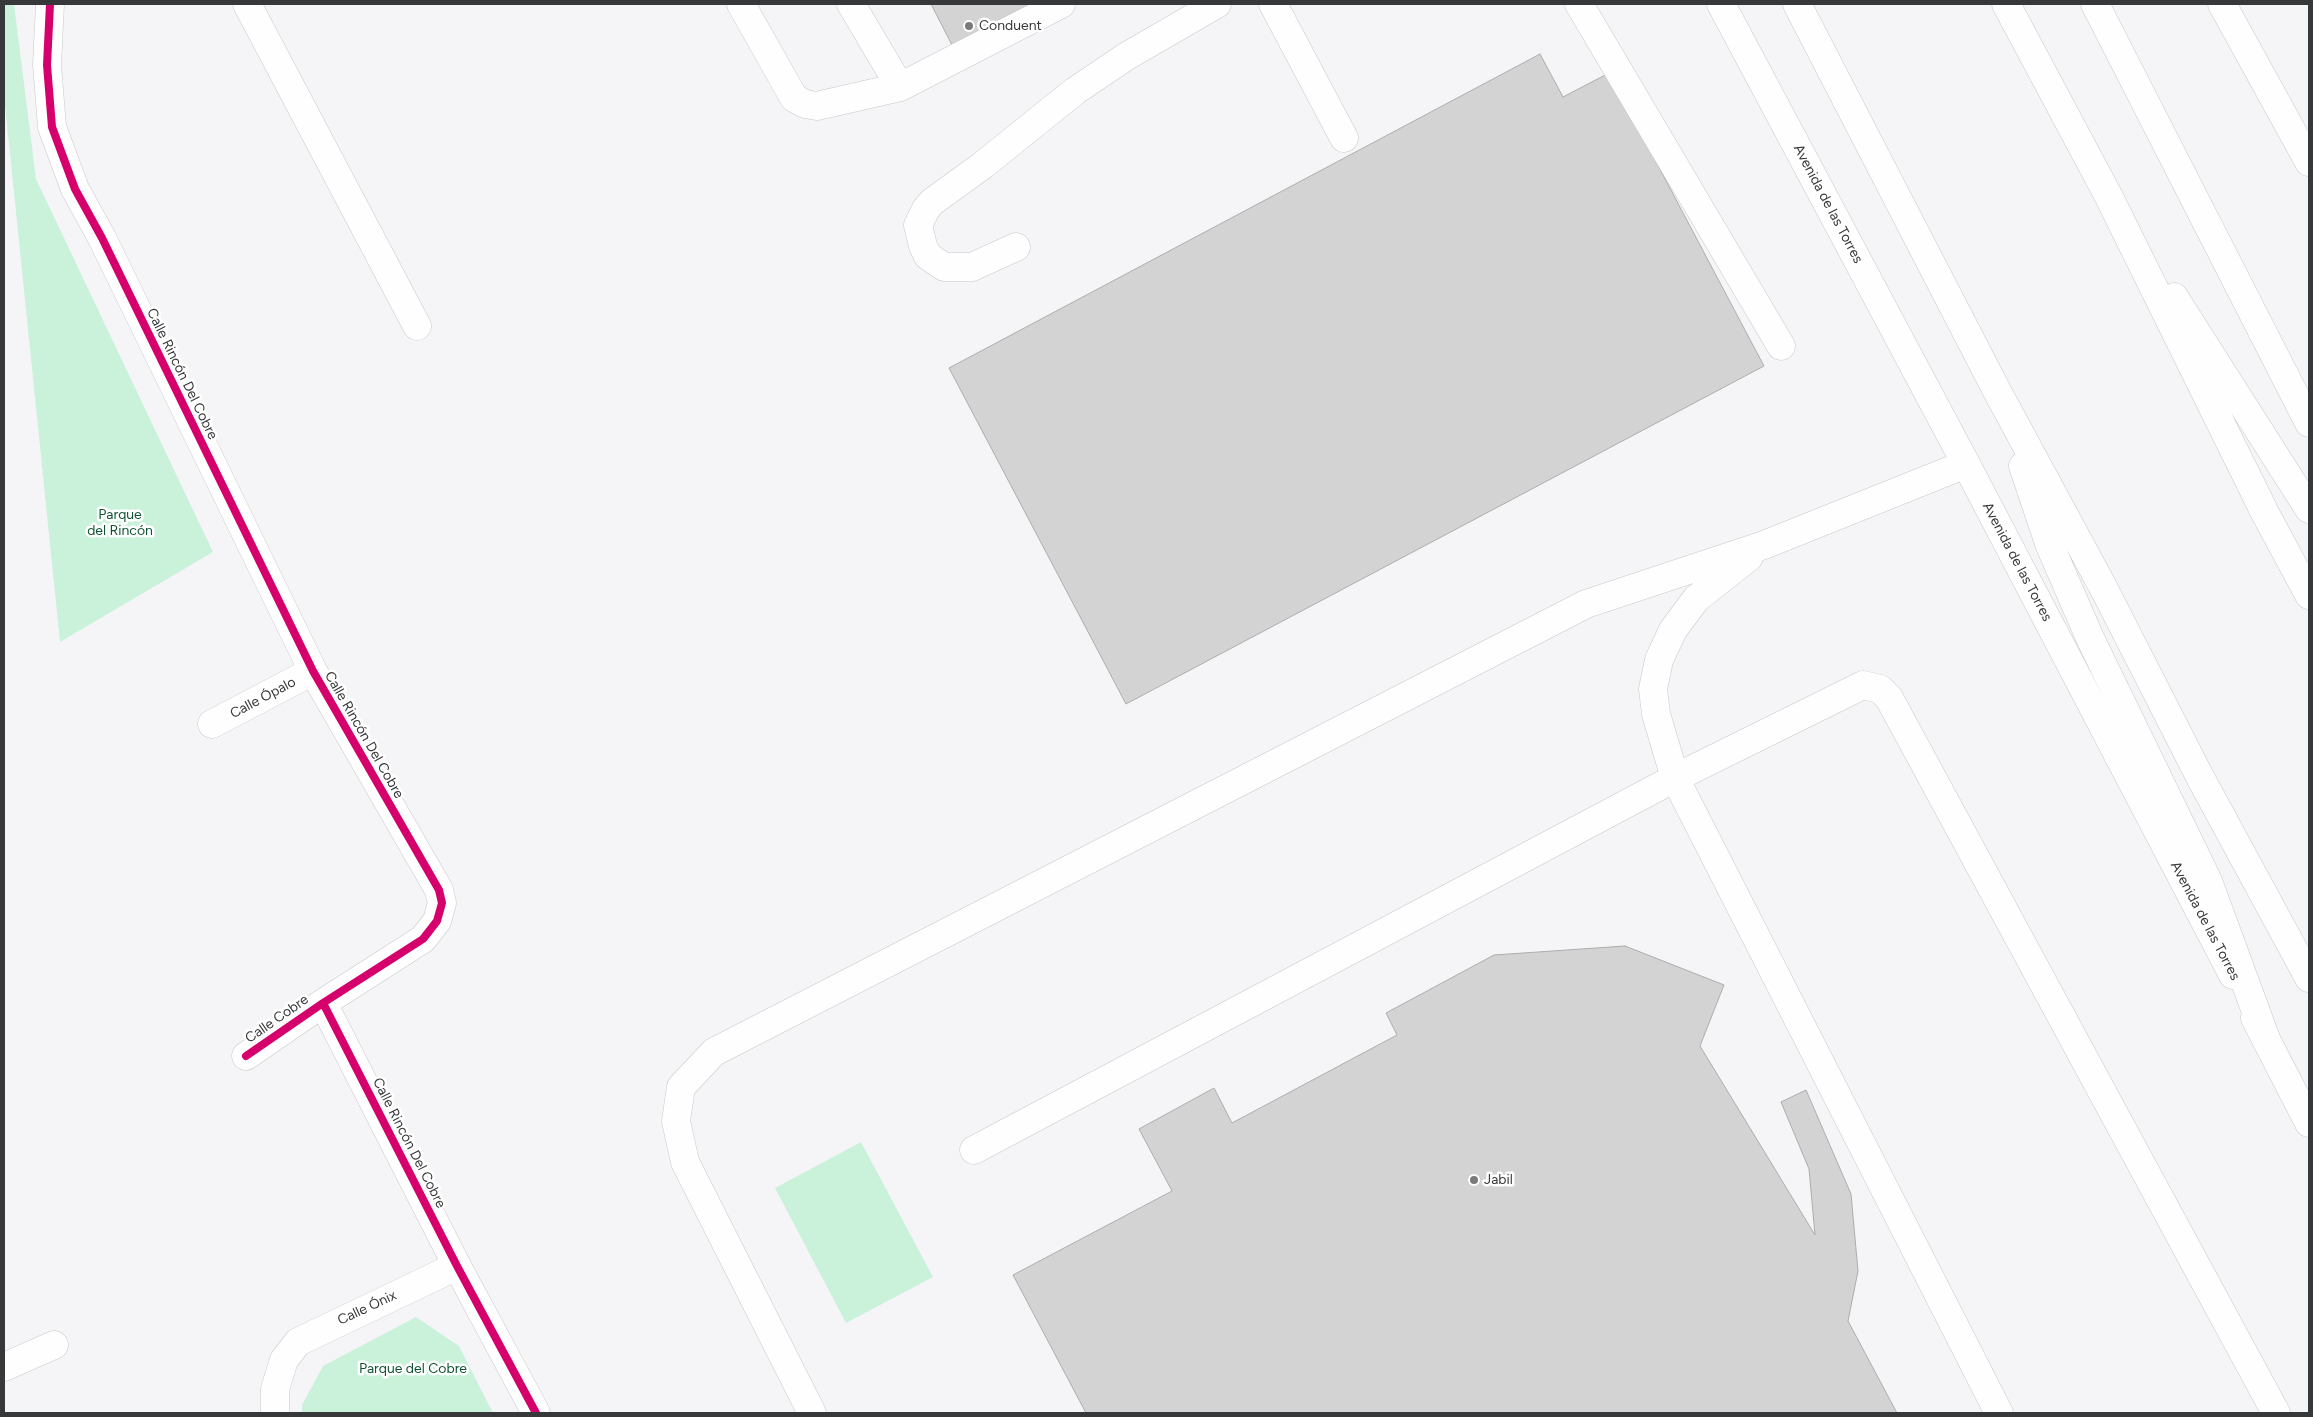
<!DOCTYPE html>
<html>
<head>
<meta charset="utf-8">
<style>
  body { margin:0 }
  #map { position:relative; width:2313px; height:1417px; overflow:hidden; background:#f5f5f7; font-family:Figtree,sans-serif }
  canvas { display:block }
  .frame { position:absolute; inset:0; border:5px solid #373839; pointer-events:none }
</style>
</head>
<body>
<div id="map">
<canvas width="2313" height="1417"></canvas>
<div class="frame"></div>
</div>
<script>
const ctx = document.querySelector('canvas').getContext('2d');
ctx.lineJoin = 'round';
function fillPath(path, color) { ctx.fillStyle = color; ctx.fill(path, 'evenodd'); }
const toPath = rows => new Path2D(rows.map(r => 'M' + r).join(''));
function stroke(path, color, width, dash) { ctx.strokeStyle = color; ctx.lineWidth = width; ctx.lineCap = dash ? 'butt' : 'round'; ctx.setLineDash(dash || []); ctx.stroke(path); }
function label(font, color, halo, rows, align = 'center') {
  ctx.font = font + ' Figtree,sans-serif'; ctx.lineWidth = 5; ctx.setLineDash([]); ctx.textBaseline = 'middle'; ctx.strokeStyle = halo; ctx.fillStyle = color; for (const [text, x, y, turn = 0] of rows) {
    ctx.save(); ctx.translate(x, y); ctx.rotate((+turn || 0) * Math.PI / 180); ctx.textAlign = isNaN(turn) ? turn : align; if (halo) ctx.strokeText(text, 0, 0); ctx.fillText(text, 0, 0); ctx.restore();
  }
}
const green = toPath([
  [4,4,14,4,36,179,213,552,60,642,4,95],
  [861,1142,933,1277,846,1323,775,1188],
  [416,1317,459,1346,493,1413,302,1413,302,1405,323,1366]
]);
const building = toPath([
  [931,4,1038,4,953,47,931,4],
  [1540,54,1563,97,1609,73,1764,366,1126,704,949,368,1540,54],
  [1625,946,1724,985,1700,1046,1815,1235,1809,1169,1781,1102,1806,1090,1851,1194,1858,1271,1848,1321,1897,1413,1086,1413,1013,1275,1172,1191,1139,1129,1214,1088,1232,1123,1397,1035,1386,1013,1494,955,1625,946]
]);
const minor = toPath([
  [50,4,47,65,52,127,75,189,102,238,313,671,439,890,442,903,437,921,423,939,323,1003,246,1056],
  [247,4,417,326],
  [741,4,794,98,805,104,817,106,900,87,1061,4],
  [851,4,900,87],
  [1273,4,1344,138],
  [1579,4,1781,346],
  [2222,4,2309,162],
  [1016,247,972,267,944,267,928,256,923,246,918,225,926,209,932,202,983,165,1075,91,1127,56,1217,4],
  [1749,557,1696,599,1673,630,1659,660,1653,689,1656,714,1675,778,1999,1413],
  [212,724,313,671],
  [323,1003,457,1266,536,1413],
  [974,1150,1675,778,1863,685,1880,689,1889,698,2276,1413],
  [4,1367,54,1345],
  [275,1413,275,1389,284,1360,298,1342,457,1266],
  [812,1413,685,1162,676,1121,681,1087,714,1052,1586,604,1764,545,1966,464]
]);
const major = toPath([
  [1721,4,1966,464,2233,975],
  [2095,4,2309,423],
  [2255,1018,2309,1123]
]);
const highway = toPath([
  [1797,4,1997,391,2103,587,2200,777,2309,978],
  [2006,4,2109,197,2265,513,2309,595],
  [2174,297,2309,509],
  [2023,466,2050,546,2090,638,2208,881,2266,1039]
]);
const cycleway = toPath([
  [50,4,47,65,52,127,75,189,102,238,313,671,439,890,442,903,437,921,423,939,323,1003,246,1056],
  [323,1003,457,1266,536,1413]
]);
const markers = [
  [969,26,5,"#7a7a7c"],
  [1474,1180,5,"#7a7a7c"]
];
const poiNames = [
  ["Conduent",979,26],
  ["Jabil",1484,1180]
];
const streetNames = [
  ["Avenida de las Torres",1828,204,62],
  ["Calle Rincón Del Cobre",182,374,64],
  ["Avenida de las Torres",2017,562,62],
  ["Calle Ópalo",263,698,-28],
  ["Calle Rincón Del Cobre",364,735,60],
  ["Avenida de las Torres",2205,921,62],
  ["Calle Cobre",277,1019,-35],
  ["Calle Rincón Del Cobre",409,1143,63],
  ["Calle Ónix",367,1308,-25]
];
const parkNames = [
  ["Parque",120,515],
  ["del Rincón",120,531],
  ["Parque del Cobre",413,1369]
];
fillPath(green, '#caf2db');
fillPath(building, '#d3d3d4');
stroke(building, '#adacad', 1);
stroke(minor, '#c8c8ca', 29);
stroke(major, '#c8c8ca', 29);
stroke(highway, '#c8c8ca', 29);
stroke(minor, '#fefefe', 28);
stroke(major, '#fefefe', 28);
stroke(highway, '#fefefe', 28);
stroke(cycleway, '#d6006c', 8);
for (const [x, y, r, color] of markers) { const dot = new Path2D(); dot.arc(x, y, r, 0, 2 * Math.PI); ctx.fillStyle = color; ctx.fill(dot); stroke(dot, '#fff', 2); }
label('14px', '#373839', '#fff', poiNames, 'left');
label('14px', '#373839', '#fff', streetNames);
label('14px', '#0f5333', '#fff', parkNames);
</script>
</body>
</html>
